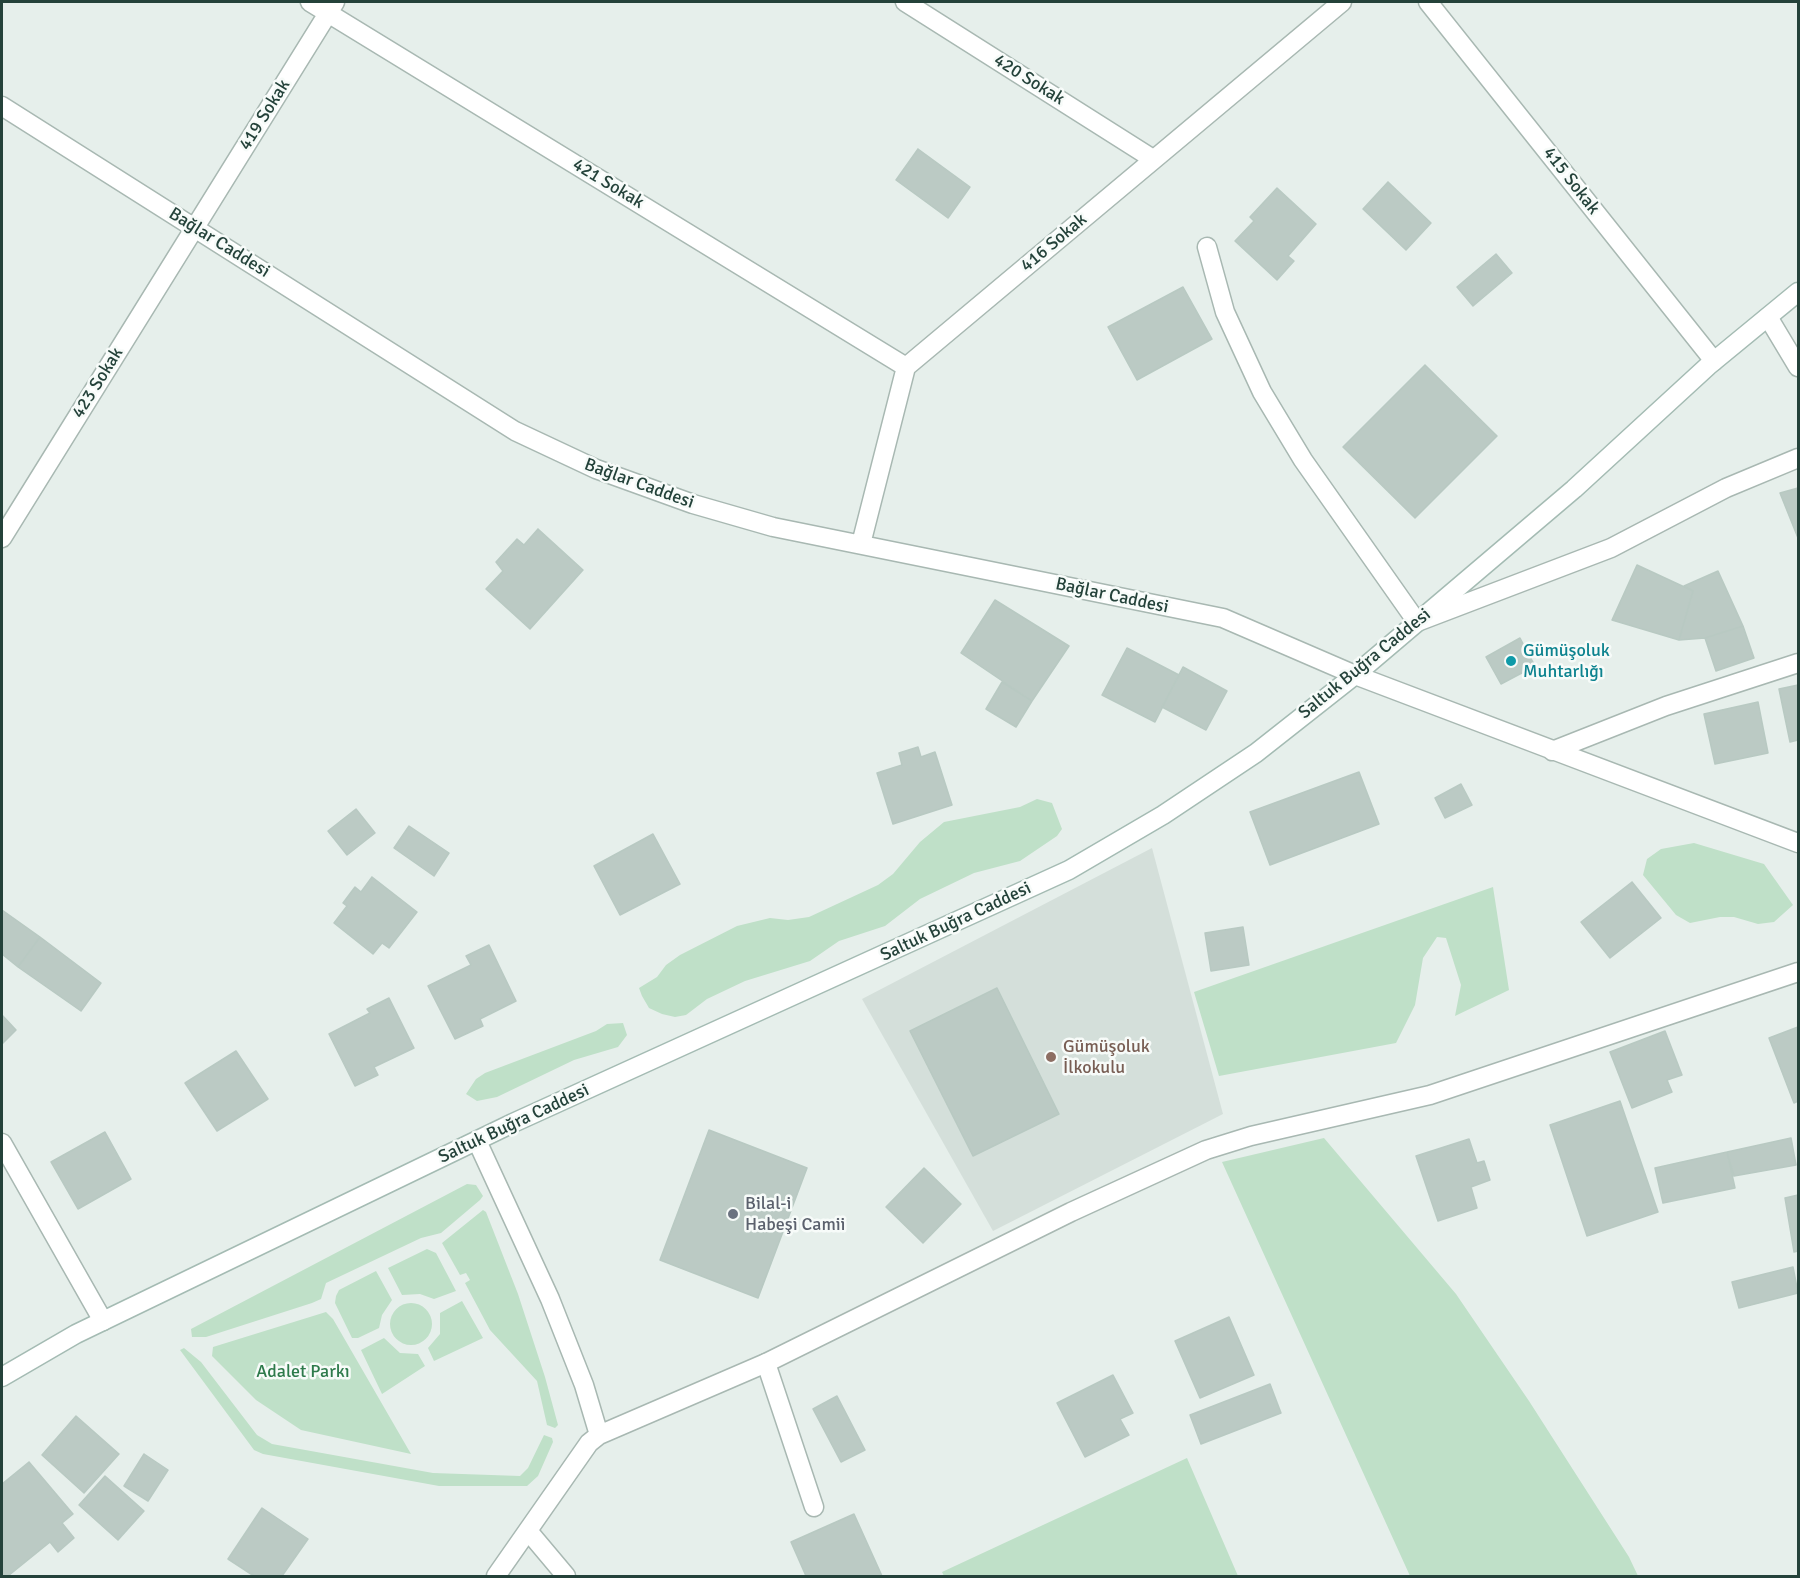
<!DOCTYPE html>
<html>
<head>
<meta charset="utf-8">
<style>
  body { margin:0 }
  #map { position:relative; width:1800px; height:1578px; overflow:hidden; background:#e6efeb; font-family:Signika,sans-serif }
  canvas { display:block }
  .frame { position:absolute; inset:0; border:3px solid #24423a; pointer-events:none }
</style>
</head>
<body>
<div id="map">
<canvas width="1800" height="1578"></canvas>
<div class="frame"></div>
</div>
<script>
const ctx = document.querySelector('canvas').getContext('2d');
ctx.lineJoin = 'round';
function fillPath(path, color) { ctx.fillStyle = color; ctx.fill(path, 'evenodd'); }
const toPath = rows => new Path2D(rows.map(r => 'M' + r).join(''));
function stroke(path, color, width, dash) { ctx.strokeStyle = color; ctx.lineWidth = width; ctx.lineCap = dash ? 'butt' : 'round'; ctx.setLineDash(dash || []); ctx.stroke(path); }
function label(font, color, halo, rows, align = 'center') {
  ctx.font = font + ' Signika,sans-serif'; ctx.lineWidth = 5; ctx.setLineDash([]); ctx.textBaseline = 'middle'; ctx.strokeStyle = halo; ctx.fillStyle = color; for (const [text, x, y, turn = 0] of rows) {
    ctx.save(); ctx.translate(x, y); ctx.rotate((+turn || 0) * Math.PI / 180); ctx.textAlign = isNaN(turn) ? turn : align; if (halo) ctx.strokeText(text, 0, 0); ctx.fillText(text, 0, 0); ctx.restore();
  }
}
const built = toPath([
  [1152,848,1223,1114,993,1231,862,999]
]);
const green = toPath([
  [1037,799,1052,803,1062,829,1057,836,1020,861,974,873,920,899,885,926,839,941,810,961,745,981,707,999,686,1015,675,1017,662,1014,649,1008,642,996,639,988,657,977,666,965,680,955,737,926,770,918,788,920,809,917,878,885,893,874,920,842,944,822,1020,807],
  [1694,843,1764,864,1793,905,1774,922,1758,924,1734,917,1720,917,1690,923,1676,915,1643,875,1647,859,1661,849],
  [1493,887,1509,990,1455,1016,1461,985,1446,938,1437,937,1423,958,1415,1005,1396,1043,1219,1076,1194,992],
  [623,1023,627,1035,618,1047,574,1060,497,1097,477,1101,466,1094,476,1079,485,1073,596,1031,607,1024],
  [1324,1138,1456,1294,1529,1401,1629,1557,1638,1576,1410,1576,1222,1162],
  [467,1184,476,1185,483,1196,480,1200,441,1233,421,1238,326,1283,321,1299,312,1303,206,1337,192,1337,191,1329],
  [483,1210,486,1212,518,1294,545,1377,558,1425,555,1428,547,1425,537,1381,490,1330,465,1283,470,1280,466,1273,460,1275,442,1243],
  [427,1249,436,1253,456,1291,434,1299,420,1294,402,1295,388,1268],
  [376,1271,392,1300,382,1315,379,1328,358,1338,352,1338,335,1303,336,1296,339,1290],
  [462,1301,483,1338,434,1361,428,1348,440,1334,440,1313],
  '390 1324a21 21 0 1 1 42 0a21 21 0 1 1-42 0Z',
  [326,1312,333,1319,411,1454,301,1430,256,1400,212,1356,213,1347],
  [384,1338,400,1353,418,1354,425,1366,382,1394,361,1350],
  [184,1348,201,1362,257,1435,272,1444,433,1473,520,1476,528,1468,544,1435,552,1438,553,1442,538,1476,527,1486,439,1486,263,1454,254,1450,180,1350],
  [1187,1458,1238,1576,944,1576,942,1572]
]);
const building = toPath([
  [918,149,970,187,948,218,896,180,918,149],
  [1388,182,1431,223,1406,250,1363,209,1388,182],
  [1277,188,1316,224,1288,256,1294,261,1277,280,1235,241,1254,221,1250,217,1277,188],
  [1496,254,1512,273,1473,306,1457,287,1496,254],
  [1183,287,1212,339,1137,380,1108,327,1183,287],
  [1425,365,1497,436,1415,518,1343,447,1425,365],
  [1798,488,1798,538,1780,493,1798,488],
  [538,529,583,570,530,629,486,589,503,571,496,562,517,539,524,545,538,529],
  [1637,565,1693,591,1679,640,1612,620,1637,565],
  [1718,571,1743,626,1705,638,1679,640,1693,591,1684,586,1718,571],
  [995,600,1069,646,1032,701,961,653,995,600],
  [1743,626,1754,658,1716,671,1705,638,1743,626],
  [1520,638,1535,666,1501,684,1486,657,1520,638],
  [1127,648,1179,675,1155,722,1102,695,1127,648],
  [1183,667,1227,691,1206,730,1162,707,1183,667],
  [1002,682,1032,701,1016,727,986,709,1002,682],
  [1798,685,1798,740,1790,742,1779,689,1798,685],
  [1758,702,1768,753,1715,764,1704,714,1758,702],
  [918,747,921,757,935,752,952,805,893,824,877,773,902,765,899,753,918,747],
  [1359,772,1379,824,1270,865,1250,812,1359,772],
  [1461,784,1472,805,1445,818,1435,798,1461,784],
  [356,809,375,833,347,855,328,831,356,809],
  [409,826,449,853,434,876,394,848,409,826],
  [653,834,680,884,620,915,594,866,653,834],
  [372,877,417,912,389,948,382,943,373,954,334,923,347,906,343,903,355,887,361,892,372,877],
  [1632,882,1661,918,1610,958,1581,922,1632,882],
  [2,910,40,937,18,967,2,954,2,910],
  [1243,927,1249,965,1211,971,1205,933,1243,927],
  [40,937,101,983,81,1011,18,967,40,937],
  [489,945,516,1001,480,1019,483,1026,455,1039,428,986,471,965,466,956,489,945],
  [997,988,1059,1114,973,1156,910,1031,997,988],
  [389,998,414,1048,374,1067,378,1075,355,1086,329,1034,370,1013,367,1009,389,998],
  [2,1015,16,1030,2,1044,2,1015],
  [1798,1027,1798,1101,1794,1103,1769,1038,1798,1027],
  [1665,1031,1682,1075,1667,1080,1672,1092,1632,1108,1610,1052,1665,1031],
  [236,1051,268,1099,217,1131,185,1083,236,1051],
  [1620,1101,1658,1212,1587,1236,1550,1125,1620,1101],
  [709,1130,807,1168,758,1298,660,1260,709,1130],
  [105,1132,131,1179,78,1209,51,1162,105,1132],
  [1791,1138,1796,1165,1734,1176,1727,1152,1791,1138],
  [1469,1139,1477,1163,1484,1161,1490,1180,1471,1187,1477,1208,1438,1221,1416,1156,1469,1139],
  [1727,1152,1735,1188,1663,1203,1655,1168,1727,1152],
  [924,1168,961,1204,923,1243,886,1207,924,1168],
  [1798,1195,1798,1251,1794,1252,1785,1198,1798,1195],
  [1793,1267,1798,1293,1739,1308,1732,1282,1793,1267],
  [1229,1317,1254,1375,1200,1398,1175,1341,1229,1317],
  [1113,1375,1133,1413,1120,1419,1129,1435,1085,1457,1057,1403,1113,1375],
  [1270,1384,1281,1413,1201,1444,1190,1415,1270,1384],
  [837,1396,865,1450,841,1462,813,1409,837,1396],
  [76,1416,119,1454,84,1493,42,1455,76,1416],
  [144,1454,168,1470,148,1501,124,1486,144,1454],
  [29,1462,73,1514,62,1523,74,1538,58,1552,50,1542,8,1576,2,1576,2,1484,29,1462],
  [105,1476,144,1511,118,1540,79,1505,105,1476],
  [262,1508,308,1539,282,1576,254,1576,228,1559,262,1508],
  [854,1514,882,1576,806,1576,791,1542,854,1514]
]);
const lane = toPath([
  [766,1363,814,1507],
  [529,1532,566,1576]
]);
const street = toPath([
  [310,2,906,367],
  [905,2,1153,159],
  [1428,2,1714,361],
  [2,106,515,431,596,469,693,504,773,527,1223,618,1355,675,1798,843],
  [1207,247,1225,312,1262,392,1303,460,1417,622,1611,548,1726,488,1798,458],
  [1768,317,1798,367],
  [2,538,335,2],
  [861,544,906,367,1342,2],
  [1552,751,1666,706,1798,663],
  [477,1141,550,1299,584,1385,599,1435],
  [2,1143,103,1321],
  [496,1576,589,1443,599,1435,766,1363,1071,1212,1206,1150,1251,1136,1430,1095,1798,972]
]);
const secondary = toPath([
  [2,1377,76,1334,513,1123,1069,870,1163,815,1256,753,1355,675,1574,489,1708,366,1798,292]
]);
const markers = [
  [1511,661,6,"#0f9aa8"],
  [1051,1057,6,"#8d6e63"],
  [733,1214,6,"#6b7280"]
];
const streetNames = [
  ["420 Sokak",1029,80,32],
  ["419 Sokak",265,115,-58],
  ["415 Sokak",1571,181,52],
  ["421 Sokak",608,184,31],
  ["Bağlar Caddesi",219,243,32],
  ["416 Sokak",1054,243,-40],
  ["423 Sokak",98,383,-58],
  ["Bağlar Caddesi",639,484,20],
  ["Bağlar Caddesi",1112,596,12],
  ["Saltuk Buğra Caddesi",1365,664,-39],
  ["Saltuk Buğra Caddesi",956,922,-25],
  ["Saltuk Buğra Caddesi",514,1124,-25]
];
const cultureNames = [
  ["Gümüşoluk",1523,651],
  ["Muhtarlığı",1523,672]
];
const educationNames = [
  ["Gümüşoluk",1063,1047],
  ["İlkokulu",1063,1068]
];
const worshipNames = [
  ["Bilal-i",745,1204],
  ["Habeşi Camii",745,1225]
];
const parkNames = [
  ["Adalet Parkı",303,1372]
];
fillPath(built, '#d4dfda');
fillPath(green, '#bfe0c8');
fillPath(building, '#bbcac4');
stroke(building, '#b8c9c2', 1.5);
stroke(lane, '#a8b8b2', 21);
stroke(street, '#a8b8b2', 21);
stroke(secondary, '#a4bbb3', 21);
stroke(lane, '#fff', 18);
stroke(street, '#fff', 18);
stroke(secondary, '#fff', 18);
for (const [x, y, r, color] of markers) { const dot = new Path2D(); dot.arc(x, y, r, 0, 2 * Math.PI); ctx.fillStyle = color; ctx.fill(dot); stroke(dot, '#f7fbf9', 2); }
label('18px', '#24423a', '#f7fbf9', streetNames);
label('18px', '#0d838f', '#f7fbf9', cultureNames, 'left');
label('18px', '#785e54', '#f7fbf9', educationNames, 'left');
label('18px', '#5b616d', '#f7fbf9', worshipNames, 'left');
label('18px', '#2d7a4b', '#f7fbf9', parkNames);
</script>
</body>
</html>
